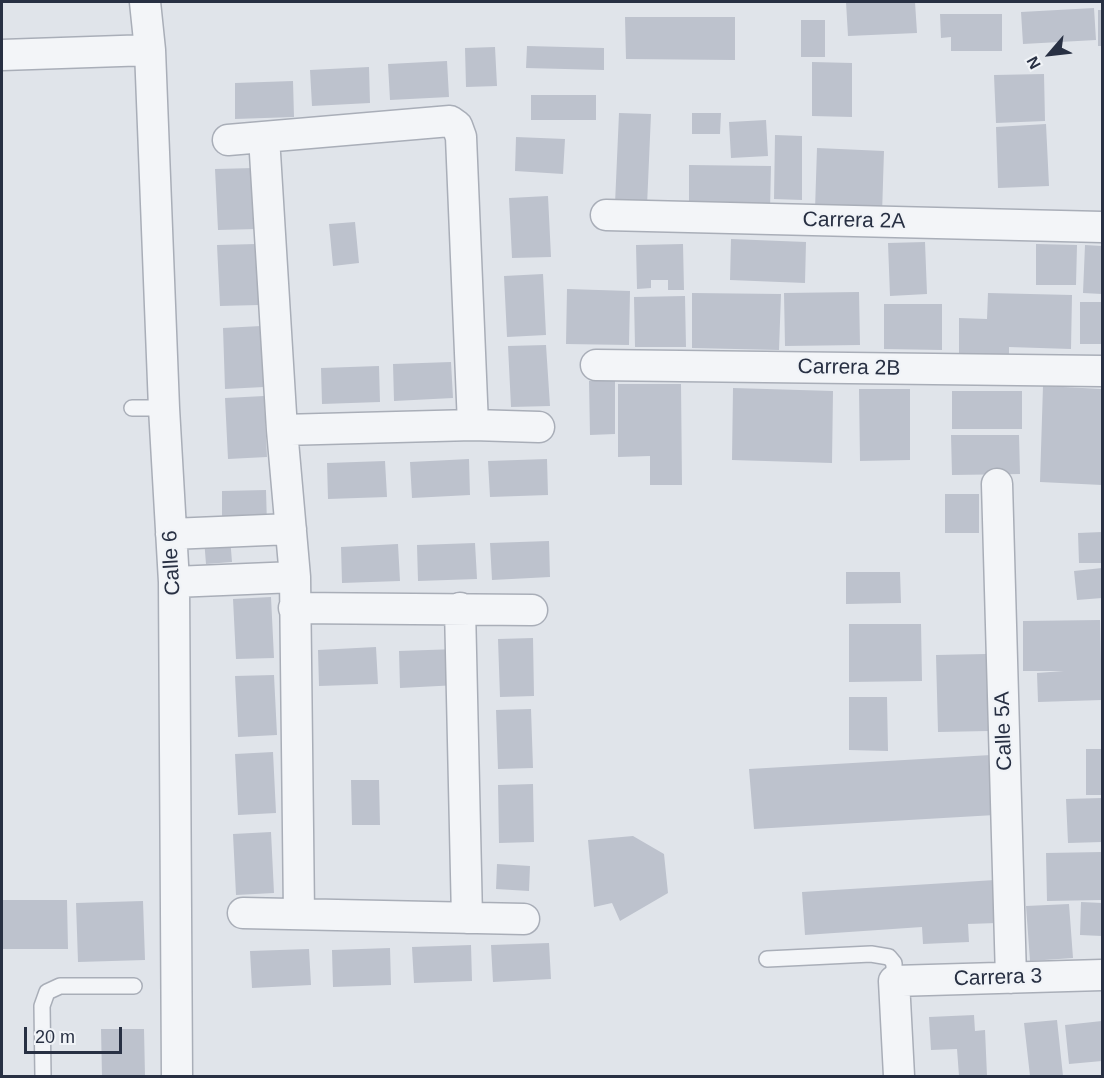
<!DOCTYPE html>
<html>
<head>
<meta charset="utf-8">
<style>
  body { margin:0 }
  #map { position:relative; width:1104px; height:1078px; overflow:hidden; background:#e0e4ea; font-family:Arial,sans-serif }
  canvas { display:block }
  .frame { position:absolute; inset:0; border:3px solid #283043; pointer-events:none }
  .north { position:absolute; left:1020px; top:24px; width:60px; height:60px; -webkit-text-stroke:4px #f0f3f7; paint-order:stroke; rotate:242deg; font-size:16px; font-weight:700; line-height:24px; text-align:center; color:#283043 }
  .north::after { content:''; display:block; margin:auto; width:21px; height:27px; background:#283043; clip-path:polygon(50% 0,100% 100%,50% 72%,0 100%) }
  .scale { position:absolute; left:24px; top:1027px; width:98px; height:27px; box-sizing:border-box; border:3px solid #283043; border-top:0; padding-left:8px; font-size:18px; line-height:21px; white-space:nowrap; color:#283043; -webkit-text-stroke:4px #f0f3f7; paint-order:stroke }
</style>
</head>
<body>
<div id="map">
<canvas width="1104" height="1078"></canvas>
<div class="frame"></div>
<div class="north">N</div>
<div class="scale">20 m</div>
</div>
<script>
const ctx = document.querySelector('canvas').getContext('2d');
ctx.lineJoin = 'round';
function fillPath(path, color) { ctx.fillStyle = color; ctx.fill(path, 'evenodd'); }
const toPath = rows => new Path2D(rows.map(r => 'M' + r).join(''));
function stroke(path, color, width, dash) { ctx.strokeStyle = color; ctx.lineWidth = width; ctx.lineCap = dash ? 'butt' : 'round'; ctx.setLineDash(dash || []); ctx.stroke(path); }
function label(font, color, halo, rows, align = 'center') {
  ctx.font = font + ' Arial,sans-serif'; ctx.lineWidth = 4.5; ctx.setLineDash([]); ctx.textBaseline = 'middle'; ctx.strokeStyle = halo; ctx.fillStyle = color; for (const [text, x, y, turn = 0] of rows) {
    ctx.save(); ctx.translate(x, y); ctx.rotate((+turn || 0) * Math.PI / 180); ctx.textAlign = isNaN(turn) ? turn : align; if (halo) ctx.strokeText(text, 0, 0); ctx.fillText(text, 0, 0); ctx.restore();
  }
}
const building = toPath([
  [846,2,915,2,917,33,848,36],
  [1094,8,1096,40,1023,44,1021,12],
  [1098,10,1102,10,1102,46,1098,46],
  [940,14,1002,14,1002,51,951,51,951,37,941,38],
  [625,17,735,17,735,60,626,59],
  [801,20,825,20,825,57,801,57],
  [527,46,604,48,604,70,526,68],
  [495,47,497,86,466,87,465,48],
  [447,61,449,97,390,100,388,64],
  [812,62,852,63,852,117,812,116],
  [369,67,370,103,312,106,310,70],
  [1044,74,1045,121,996,123,994,75],
  [293,81,294,117,235,119,235,83],
  [531,95,596,95,596,120,531,120],
  [619,113,651,114,647,206,615,204],
  [692,113,721,113,720,134,692,134],
  [766,120,768,156,731,158,729,122],
  [1046,124,1049,186,998,188,996,127],
  [775,135,802,136,802,200,774,199],
  [516,137,565,139,563,174,515,171],
  [817,148,884,151,882,214,815,210],
  [689,165,771,166,770,211,689,210],
  [254,168,257,229,218,230,215,169],
  [548,196,551,257,512,258,509,198],
  [355,222,359,263,333,266,329,224],
  [731,239,806,242,805,283,730,280],
  [925,242,927,294,890,296,888,243],
  [256,244,259,305,220,306,217,245],
  [683,244,684,290,668,290,668,280,651,280,651,288,637,289,636,245],
  [1036,244,1077,245,1076,285,1036,285],
  [1085,245,1102,246,1102,294,1083,293],
  [543,274,546,335,507,337,504,276],
  [567,289,630,291,629,345,566,344],
  [859,292,860,345,785,346,784,293],
  [692,293,781,294,779,350,692,348],
  [988,293,1072,295,1071,349,1009,347,1009,356,959,355,959,318,987,319],
  [685,296,686,347,635,347,634,297],
  [1080,302,1102,302,1102,344,1080,344],
  [884,304,942,304,942,350,884,349],
  [261,326,264,387,225,389,223,328],
  [546,345,550,406,511,407,508,346],
  [451,362,453,398,394,401,393,364],
  [379,366,380,402,322,404,321,368],
  [589,381,615,381,615,434,590,435],
  [618,384,681,384,682,485,650,485,650,456,618,457],
  [1043,386,1102,389,1102,485,1040,482],
  [733,388,833,391,832,463,732,460],
  [859,389,910,389,910,460,860,461],
  [952,391,1022,391,1022,429,952,429],
  [264,396,267,457,228,459,225,398],
  [951,435,1019,435,1020,474,952,475],
  [469,459,470,495,412,498,410,462],
  [547,459,548,495,490,497,488,461],
  [385,461,387,497,328,499,327,463],
  [266,490,267,525,222,526,222,491],
  [945,494,979,494,979,533,945,533],
  [1102,532,1102,563,1079,563,1078,533],
  [230,537,232,562,206,564,204,539],
  [549,541,550,577,492,580,490,543],
  [475,543,477,579,418,581,417,545],
  [398,544,400,581,342,583,341,547],
  [1102,568,1102,598,1077,600,1074,571],
  [846,572,900,572,901,603,846,604],
  [271,597,274,658,236,659,233,599],
  [1100,620,1102,700,1038,702,1037,673,1064,671,1023,671,1023,621],
  [849,624,921,624,922,681,849,682],
  [533,638,534,696,500,697,498,639],
  [376,647,378,684,319,686,318,650],
  [457,649,458,685,400,688,399,651],
  [986,654,988,731,938,732,936,655],
  [274,675,277,735,238,737,235,676],
  [849,697,887,697,888,751,849,750],
  [531,709,533,768,498,769,496,710],
  [1086,749,1102,749,1102,795,1086,795],
  [273,752,276,813,238,815,235,754],
  [991,755,995,815,754,829,749,769],
  [351,780,379,780,380,825,352,825],
  [533,784,534,842,499,843,498,785],
  [1102,798,1102,842,1068,843,1066,799],
  [271,832,274,893,236,895,233,834],
  [633,836,664,854,668,893,620,921,612,903,594,907,588,840],
  [1102,852,1102,900,1047,901,1046,853],
  [497,864,530,866,529,891,496,889],
  [995,880,997,923,968,924,969,942,923,944,922,927,805,935,802,892],
  [2,900,67,900,68,949,2,949],
  [143,901,145,960,78,962,76,903],
  [1081,902,1102,903,1102,936,1080,935],
  [1069,904,1073,958,1030,961,1026,906],
  [549,943,551,979,493,982,491,945],
  [471,945,472,981,414,983,412,947],
  [390,948,391,985,333,987,332,950],
  [309,949,311,985,252,988,250,951],
  [974,1015,975,1031,985,1030,987,1076,959,1076,957,1049,931,1050,929,1017],
  [1057,1020,1063,1076,1030,1076,1024,1023],
  [1102,1021,1102,1061,1069,1064,1065,1025],
  [101,1029,144,1029,145,1076,102,1076]
]);
const service = toPath([
  [132,408,164,408],
  [767,959,871,954,889,957,894,963,894,981],
  [43,1076,42,1006,47,992,60,986,134,986]
]);
const minor = toPath([
  [145,2,150,50,164,408,174,582,177,1076],
  [2,55,150,50],
  [264,137,282,430,295,577,299,914],
  [228,140,450,121,457,126,461,137,473,425],
  [606,215,1102,227],
  [596,365,1102,371],
  [282,430,473,425,539,427],
  [997,484,1011,978],
  [171,534,291,529],
  [174,582,295,577],
  [294,608,532,610],
  [460,608,467,918],
  [243,913,524,919],
  [899,1076,894,981,1102,975]
]);
const streetNames = [
  ["Carrera 2A",854,221,1],
  ["Carrera 2B",849,368,1],
  ["Calle 6",172,563,-93],
  ["Calle 5A",1004,731,-92],
  ["Carrera 3",998,978,-2]
];
fillPath(building, '#bdc2cd');
stroke(service, '#a9aeb8', 18);
stroke(minor, '#a9aeb8', 33);
stroke(service, '#f3f5f8', 15);
stroke(minor, '#f3f5f8', 30);
label('21px', '#283043', '#f0f3f7', streetNames);
</script>
</body>
</html>
